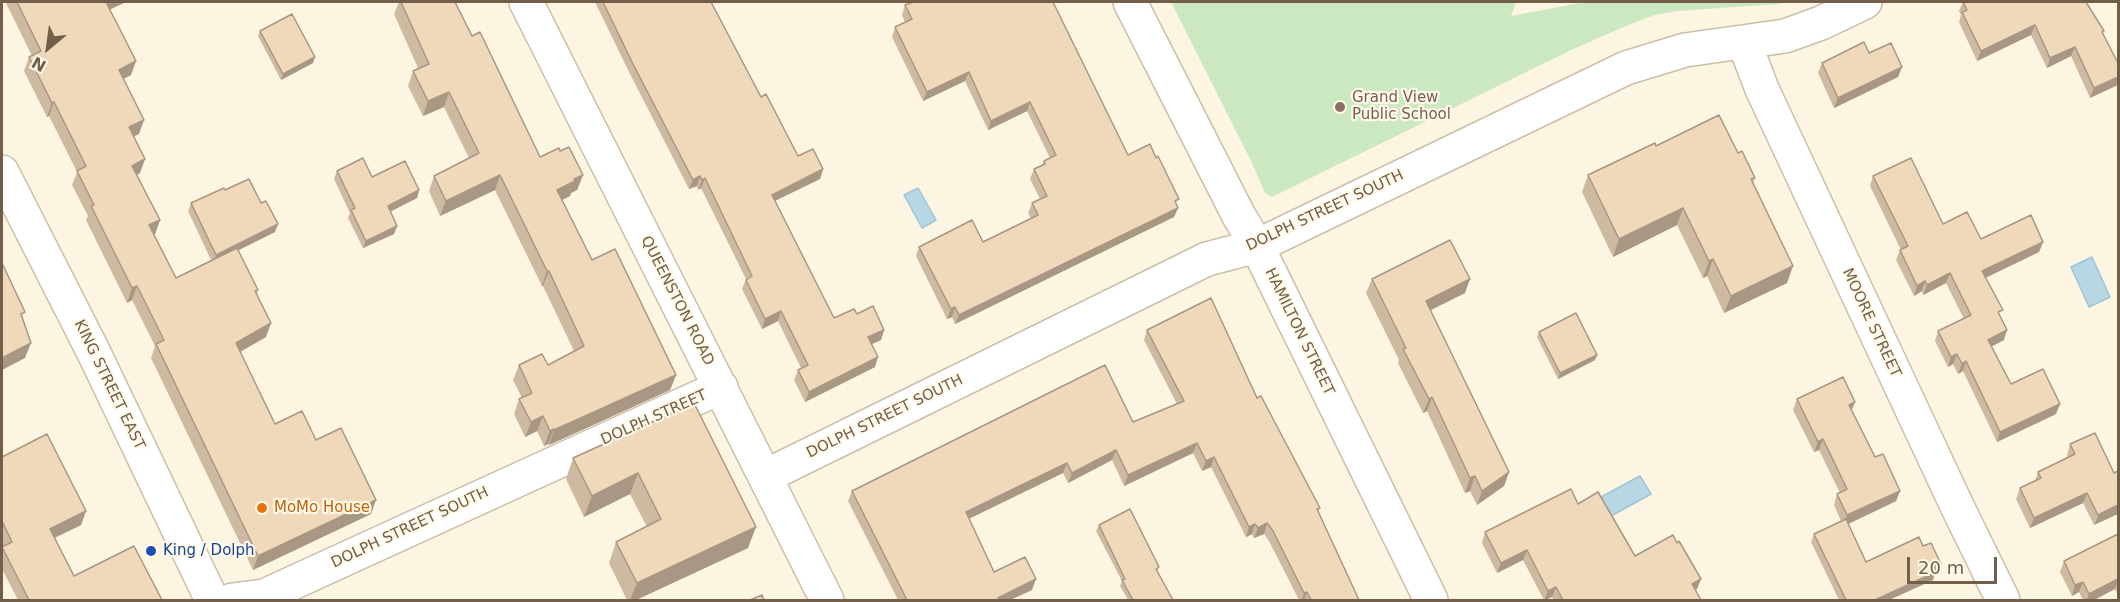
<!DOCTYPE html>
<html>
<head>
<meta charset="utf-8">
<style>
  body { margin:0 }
  #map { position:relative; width:2120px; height:602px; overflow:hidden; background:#fbf5e2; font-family:"DejaVu Sans",sans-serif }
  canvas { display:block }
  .frame { position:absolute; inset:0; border:3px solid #725e49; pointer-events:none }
  .north { position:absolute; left:18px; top:18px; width:60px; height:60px; -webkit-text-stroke:4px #fef9e8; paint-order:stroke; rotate:209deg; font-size:16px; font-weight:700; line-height:24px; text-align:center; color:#725e49 }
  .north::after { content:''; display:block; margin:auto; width:21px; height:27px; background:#725e49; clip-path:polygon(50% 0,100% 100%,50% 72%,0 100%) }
  .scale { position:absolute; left:1907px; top:557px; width:90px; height:27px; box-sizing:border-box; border:3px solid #725e49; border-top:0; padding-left:8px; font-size:18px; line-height:21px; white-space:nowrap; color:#725e49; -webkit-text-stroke:4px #fef9e8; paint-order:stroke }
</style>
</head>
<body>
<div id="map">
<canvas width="2120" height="602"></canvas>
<div class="frame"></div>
<div class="north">N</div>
<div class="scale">20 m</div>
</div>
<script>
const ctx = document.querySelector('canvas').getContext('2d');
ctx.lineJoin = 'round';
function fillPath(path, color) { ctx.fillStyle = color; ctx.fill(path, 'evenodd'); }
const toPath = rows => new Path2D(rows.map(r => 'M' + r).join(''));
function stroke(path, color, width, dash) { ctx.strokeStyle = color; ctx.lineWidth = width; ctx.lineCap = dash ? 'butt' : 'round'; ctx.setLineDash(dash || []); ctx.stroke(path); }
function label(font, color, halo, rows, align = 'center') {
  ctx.font = font + ' "DejaVu Sans",sans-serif'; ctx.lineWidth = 4.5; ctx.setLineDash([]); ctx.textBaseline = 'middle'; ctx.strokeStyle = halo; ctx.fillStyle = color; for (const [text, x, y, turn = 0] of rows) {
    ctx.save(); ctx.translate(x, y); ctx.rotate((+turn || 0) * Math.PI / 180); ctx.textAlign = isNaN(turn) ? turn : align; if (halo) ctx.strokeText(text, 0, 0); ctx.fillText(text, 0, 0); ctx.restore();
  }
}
const green = toPath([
  [1171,2,1516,2,1511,16,1585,2,1779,2,1779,4,1677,11,1655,15,1628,25,1569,51,1272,197,1265,193,1252,163]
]);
const water = toPath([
  [918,188,936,220,922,228,904,195,918,188],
  [2092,257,2110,297,2089,307,2071,267,2092,257],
  [1640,476,1651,494,1611,516,1601,497,1640,476]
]);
const street = toPath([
  [526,2,827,600],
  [1130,2,1239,216,1257,246,1431,600],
  [1744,42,1762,89,1956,504,2003,600],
  [766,476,1207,259,1257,246,1626,68,1685,50,1785,36,1821,23,1865,2],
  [232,600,264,596,721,387]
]);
const secondary = toPath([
  [2,172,94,353,212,600]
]);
const wall = toPath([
  [6,2,126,2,110,9,131,75,123,79,139,134,134,136,140,173,137,175,160,220,155,234,154,234,176,278,211,260,188,211,191,203,225,190,275,232,238,250,258,290,257,294,266,337,240,352,275,424,316,440,371,514,253,570,151,358,155,346,132,300,127,303,86,220,88,216,72,185,77,172,49,116,47,117,24,71,29,57,32,56,6,3],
  [399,2,455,2,472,36,540,157,560,151,583,175,577,190,571,193,570,196,562,200,592,260,676,375,670,390,549,445,548,444,544,446,537,431,525,437,514,414,519,399,522,398,513,380,519,365,548,365,574,351,543,286,542,286,495,190,440,216,429,191,434,176,469,158,444,107,423,116,408,86,413,71,418,68,394,14],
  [595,2,711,2,761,97,798,156,823,169,820,179,775,201,834,318,857,314,884,330,881,340,872,344,875,367,805,402,794,380,798,370,801,368,778,321,762,329,742,289,746,279,701,188,698,190,697,186,689,189,629,72],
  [1963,2,2104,31,2103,33,2118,63,2090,98,2071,56,2047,68,2031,35,1977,61,1959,22,1961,15,1959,11],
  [905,5,1128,155,1177,205,1178,208,1174,217,955,324,952,317,947,319,916,256,919,247,983,242,1031,218,1028,213,1032,203,1040,199,1030,179,1034,169,1042,165,1044,161,1050,158,1027,111,988,130,965,81,923,101,892,37,895,27,905,22,902,15],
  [260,31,313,63,281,80,258,36],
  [1869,53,1902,67,1898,77,1834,108,1818,73,1822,63],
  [1656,146,1738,153,1755,178,1753,183,1787,283,1724,313,1707,276,1703,278,1677,225,1613,257,1582,192,1588,175],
  [337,171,372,177,419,190,417,198,390,212,397,226,394,234,363,248,348,218,350,213,334,179],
  [1873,176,1943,224,1981,239,2043,242,2039,252,1986,277,2000,316,2004,340,1992,346,2011,384,2056,414,1997,442,1963,371,1958,374,1953,364,1948,367,1935,341,1938,331,1964,319,1946,283,1923,295,1922,291,1914,296,1896,260,1900,250,1901,250,1870,186],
  [1372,279,1465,293,1430,310,1509,472,1504,486,1477,505,1470,491,1465,493,1427,411,1423,413,1398,363,1399,360,1366,293],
  [1147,330,1257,398,1320,508,1318,512,1359,600,1299,600,1269,541,1264,534,1254,538,1252,534,1246,537,1211,467,1202,471,1193,453,1124,486,1112,460,1068,483,1063,473,969,519,994,572,1032,590,1010,600,898,600,848,501,852,491,1133,422,1177,404,1144,340],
  [1539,332,1595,360,1558,379,1537,337],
  [1797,399,1852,411,1875,457,1900,491,1896,501,1848,524,1866,562,1938,573,1935,573,1933,580,1889,600,1839,600,1811,542,1814,534,1841,521,1834,505,1837,494,1840,493,1819,450,1814,452,1793,410],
  [694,403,748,548,636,600,627,600,609,563,616,542,647,527,630,494,584,517,566,479,573,458],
  [2070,444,2114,473,2094,525,2083,503,2030,528,2016,499,2020,488,2035,481,2038,472,2068,457,2067,455],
  [2,457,86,511,81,525,55,538,74,576,162,600,18,600,2,569,2,549,3,547,2,544],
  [1578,504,1635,556,1697,589,1696,590,1701,600,1554,600,1552,597,1546,600,1544,600,1523,560,1497,573,1482,543,1485,532],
  [1099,525,1159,567,1157,572,1173,600,1128,600,1120,586,1122,581,1096,531],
  [2118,534,2118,594,2115,589,2094,600,2083,600,2079,592,2072,596,2060,572,2064,561]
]);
const shadedWall = toPath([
  [105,2,126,2,100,14],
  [2035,25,2031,35,1977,61,1981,51],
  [2075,47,2071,56,2047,68,2050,58],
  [315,57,313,63,281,80,283,74],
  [136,61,131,75,114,84,119,70],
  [1902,67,1898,77,1834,108,1838,98],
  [969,72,965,81,923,101,927,92],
  [2118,77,2118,85,2090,98,2094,88],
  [449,92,444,107,423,116,428,101],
  [54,102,49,116,47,117,52,103],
  [1030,102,1027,111,988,130,991,121],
  [144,120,139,134,124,141,129,127],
  [145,159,140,173,127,180,132,166],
  [823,169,820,179,768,204,772,195],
  [500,175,495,190,440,216,446,201],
  [583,175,577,190,571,193,570,196,552,205,557,190,574,179],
  [700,176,697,186,689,189,693,180],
  [705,178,701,188,698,190,702,180],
  [419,190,417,198,385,214,388,206],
  [1178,208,1174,217,955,324,959,315],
  [1683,208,1677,225,1613,257,1619,239],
  [160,220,155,234,144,239,149,225],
  [278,224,275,232,213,263,216,255],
  [397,226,394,234,363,248,366,241],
  [2043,242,2039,252,1979,281,1982,271],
  [1713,259,1707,276,1703,278,1709,261],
  [1793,266,1787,283,1724,313,1731,296],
  [547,271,549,271,543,286,542,286],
  [1950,273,1946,283,1923,295,1927,285],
  [1470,279,1465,293,1421,315,1426,301],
  [1925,281,1922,291,1914,296,1917,286],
  [137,286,132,300,127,303,132,288],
  [955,307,952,317,947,319,951,309],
  [781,311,778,321,762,329,765,319],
  [271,323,266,337,231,357,236,343],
  [884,330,881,340,865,347,868,337],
  [2007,330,2004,340,1985,350,1988,340],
  [31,343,25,358,2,370,2,358],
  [1957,354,1953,364,1948,367,1951,357],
  [1597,355,1595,360,1558,379,1560,373],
  [878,357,875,367,805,402,809,392],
  [1966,361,1963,371,1958,374,1962,364],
  [676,375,670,390,549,445,554,430],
  [1432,397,1427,411,1423,413,1429,399],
  [1855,402,1851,412,1849,405],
  [2060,404,2056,414,1997,442,2000,432],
  [543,416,537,431,525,437,531,422],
  [554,429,548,444,544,446,550,431],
  [1823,439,1819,450,1814,452,1818,442],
  [1197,443,1193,453,1124,486,1128,475],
  [1116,450,1112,460,1068,483,1072,473],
  [1214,457,1211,467,1202,471,1206,461],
  [1067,463,1063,473,962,522,966,512],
  [1509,472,1504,486,1477,505,1482,491],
  [638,473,630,494,584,517,592,496],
  [1475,476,1470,491,1465,493,1470,478],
  [1900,491,1896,501,1844,526,1847,515],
  [2087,493,2083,503,2030,528,2034,518],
  [376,500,371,514,253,570,258,556],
  [2118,505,2118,514,2094,525,2098,515],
  [86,511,81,525,45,542,50,529],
  [1267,523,1264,534,1254,538,1258,528],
  [1255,524,1252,534,1246,537,1249,527],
  [756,527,748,548,636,600,630,600,637,583],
  [1527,550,1523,560,1497,573,1501,563],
  [1941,564,1938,573,1935,573,1933,580,1889,600,1875,600,1933,567],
  [1036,579,1032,590,1010,600,997,600,998,598],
  [1701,579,1697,589,1688,594,1692,584],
  [2118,579,2115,589,2094,600,2087,600,2089,594],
  [2083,582,2079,592,2072,596,2075,585],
  [1556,587,1552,597,1544,600,1548,591],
  [1307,592,1304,600,1302,600,1304,593]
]);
const building = toPath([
  [17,2,106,2,136,61,119,70,144,120,129,127,145,159,132,166,160,220,149,225,176,278,237,248,258,290,255,291,271,323,236,343,275,424,302,411,316,440,341,428,376,500,258,556,156,344,164,340,137,286,132,288,91,206,94,205,77,171,86,166,54,102,52,103,29,57,41,51,17,2],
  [401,2,455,2,472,36,480,32,540,157,559,148,560,151,569,147,583,175,574,179,575,181,557,190,592,260,615,249,676,375,554,430,554,429,550,431,543,416,531,422,519,399,532,393,519,365,542,354,548,365,584,346,549,271,547,271,500,175,446,201,434,176,479,153,449,92,428,101,413,71,429,64,401,2],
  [603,2,711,2,761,97,766,94,798,156,813,149,823,169,772,195,834,318,854,309,857,314,873,306,884,330,868,337,878,357,809,392,798,370,808,365,781,311,765,319,746,280,752,276,705,178,702,180,700,176,693,180,632,62,603,2],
  [913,2,1053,2,1128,155,1150,144,1156,158,1158,156,1179,199,1175,201,1178,208,959,315,955,307,951,309,919,247,972,220,983,242,1038,215,1032,203,1047,196,1034,169,1045,164,1044,161,1056,155,1030,102,991,121,969,72,927,92,895,27,912,19,905,5,913,2],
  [1963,2,2086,2,2104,31,2102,32,2118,63,2118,77,2094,88,2075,47,2050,58,2035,25,1981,51,1962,12,1967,10,1963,2],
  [292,14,315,57,283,74,260,31,292,14],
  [1864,42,1869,53,1891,43,1902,67,1838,98,1822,63,1864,42],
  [1719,115,1738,153,1742,151,1755,178,1751,179,1793,266,1731,296,1713,259,1709,261,1683,208,1619,239,1588,175,1655,143,1656,146,1719,115],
  [363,158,372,177,405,161,419,190,388,206,397,226,366,241,351,210,355,208,337,171,363,158],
  [1911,158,1943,224,1967,212,1981,239,2031,215,2043,242,1982,271,2003,310,1998,312,2007,330,1988,340,2011,384,2043,369,2060,404,2000,432,1966,361,1962,364,1957,354,1951,357,1938,331,1971,315,1950,273,1927,285,1925,281,1917,286,1900,250,1908,246,1873,176,1911,158],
  [249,179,261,203,266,201,278,224,216,255,191,203,224,188,225,190,249,179],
  [1450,240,1470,279,1426,301,1509,472,1482,491,1475,476,1470,478,1432,397,1429,399,1403,349,1406,348,1372,279,1450,240],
  [2,263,25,312,21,314,31,343,2,358,2,263],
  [1211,298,1257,398,1261,396,1320,508,1317,509,1359,600,1311,600,1307,592,1304,593,1273,531,1267,523,1258,528,1255,524,1249,527,1214,457,1206,461,1197,443,1128,475,1116,450,1072,473,1067,463,966,512,994,572,1025,557,1036,579,998,598,999,600,907,600,852,491,1105,365,1133,422,1184,401,1147,330,1211,298],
  [1576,313,1597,355,1560,373,1539,332,1576,313],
  [1843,377,1855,402,1849,405,1875,457,1883,454,1900,491,1847,515,1837,494,1847,489,1823,439,1818,442,1797,399,1843,377],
  [694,403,756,527,637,583,616,542,661,519,638,473,592,496,573,458,694,403],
  [2095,433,2114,473,2118,471,2118,505,2098,515,2087,493,2034,518,2020,488,2041,478,2038,472,2075,454,2070,444,2095,433],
  [47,434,86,511,50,529,74,576,134,546,162,600,29,600,2,547,12,542,2,521,2,457,47,434],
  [1571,489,1578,504,1598,492,1635,556,1673,535,1677,543,1679,541,1701,579,1692,584,1701,600,1563,600,1556,587,1548,591,1527,550,1501,563,1485,532,1571,489],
  [1130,509,1159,567,1156,569,1173,600,1133,600,1122,580,1125,579,1099,525,1130,509],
  [1846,519,1866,562,1919,537,1923,546,1931,543,1941,564,1933,567,1936,572,1875,600,1846,600,1814,534,1846,519],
  [2118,534,2118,579,2089,594,2083,582,2075,585,2064,561,2118,534],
  [762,595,764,600,750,600,762,595]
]);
const markers = [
  [1340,107,6,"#8d6e63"],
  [262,508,6,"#e8710a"],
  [151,551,6,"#1a4fb4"]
];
const educationNames = [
  ["Grand View",1352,98],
  ["Public School",1352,115]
];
const streetNames = [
  ["DOLPH STREET SOUTH",1325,211,-25],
  ["QUEENSTON ROAD",677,301,63],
  ["MOORE STREET",1871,323,65],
  ["HAMILTON STREET",1299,332,64],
  ["KING STREET EAST",109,385,64],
  ["DOLPH STREET SOUTH",885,417,-26],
  ["DOLPH STREET",654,418,-24],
  ["DOLPH STREET SOUTH",410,528,-25]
];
const foodNames = [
  ["MoMo House",274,508]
];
const transitNames = [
  ["King / Dolph",163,551]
];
fillPath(green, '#cbe8c1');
fillPath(water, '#b8d7e4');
stroke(water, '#9ec5d5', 1.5);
stroke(street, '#ccbea9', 36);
stroke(secondary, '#cfbfa7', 36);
stroke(street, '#fff', 33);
stroke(secondary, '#fff', 33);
fillPath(wall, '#cebaa1');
fillPath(shadedWall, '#a89783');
fillPath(building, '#f0d8bb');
stroke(building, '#a89783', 1.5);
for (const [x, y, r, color] of markers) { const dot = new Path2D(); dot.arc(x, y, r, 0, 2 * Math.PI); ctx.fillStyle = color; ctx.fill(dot); stroke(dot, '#fef9e8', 2); }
label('15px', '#785e54', '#fef9e8', educationNames, 'left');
label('15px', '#725e49', '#fef9e8', streetNames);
label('15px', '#c56008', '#fef9e8', foodNames, 'left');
label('15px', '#164399', '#fef9e8', transitNames, 'left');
</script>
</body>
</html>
